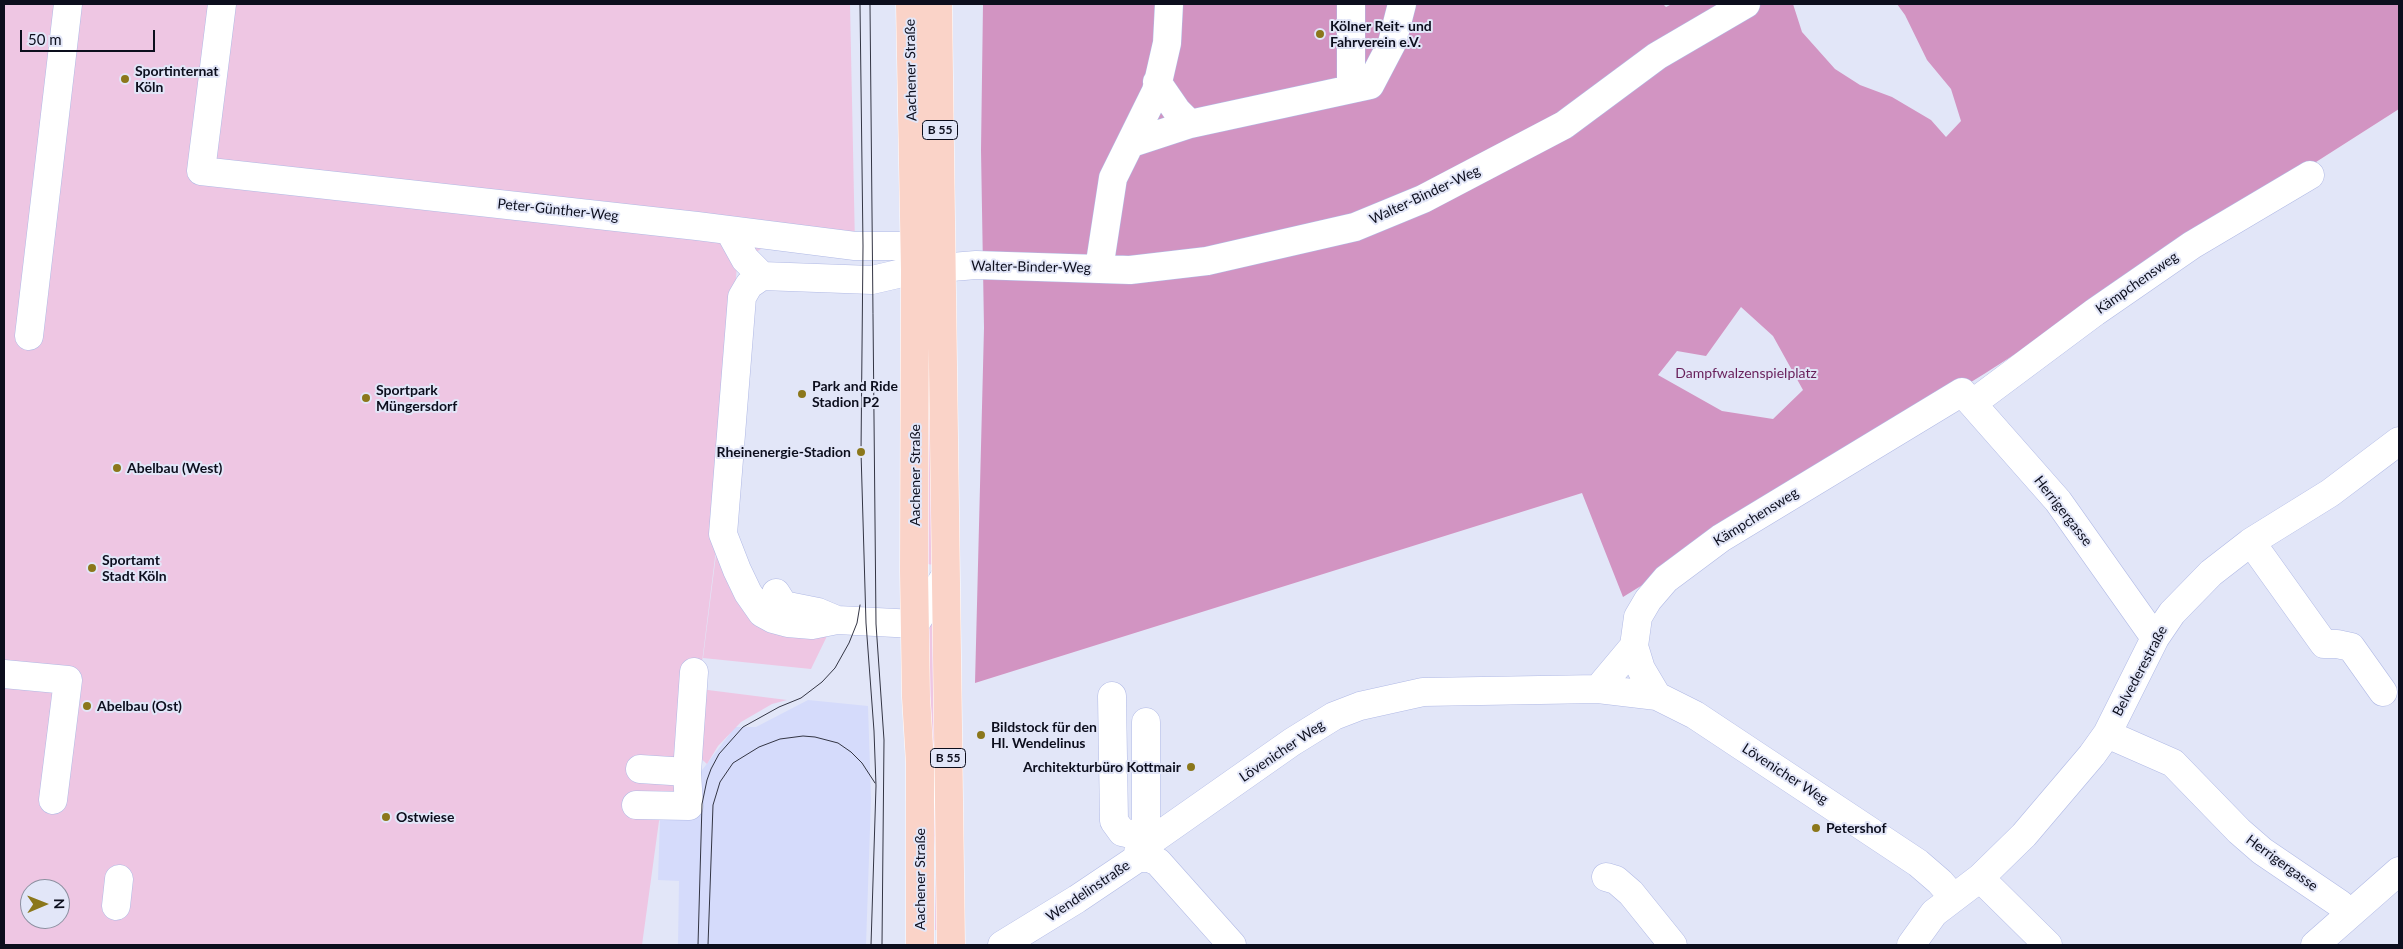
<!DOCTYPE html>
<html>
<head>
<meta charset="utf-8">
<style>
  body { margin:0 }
  #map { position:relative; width:2403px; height:949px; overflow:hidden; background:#e2e6f8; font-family:Lato,sans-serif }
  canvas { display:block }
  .frame { position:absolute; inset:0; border:5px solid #0c0e1d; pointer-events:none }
  .north { position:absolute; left:20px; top:879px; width:50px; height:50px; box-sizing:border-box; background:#e2e6f8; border:1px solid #8c90a0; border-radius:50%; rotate:89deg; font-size:14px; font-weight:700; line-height:20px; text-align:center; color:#0c0e1d }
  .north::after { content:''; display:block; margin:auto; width:18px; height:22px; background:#8b771b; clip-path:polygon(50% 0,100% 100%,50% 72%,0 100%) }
  .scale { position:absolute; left:20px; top:30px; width:135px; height:22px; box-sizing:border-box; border:2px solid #0c0e1d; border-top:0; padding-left:6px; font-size:15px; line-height:18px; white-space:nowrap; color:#0c0e1d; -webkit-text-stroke:4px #e2e6f8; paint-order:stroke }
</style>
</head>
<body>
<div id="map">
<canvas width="2403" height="949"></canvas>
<div class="frame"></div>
<div class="north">N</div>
<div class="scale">50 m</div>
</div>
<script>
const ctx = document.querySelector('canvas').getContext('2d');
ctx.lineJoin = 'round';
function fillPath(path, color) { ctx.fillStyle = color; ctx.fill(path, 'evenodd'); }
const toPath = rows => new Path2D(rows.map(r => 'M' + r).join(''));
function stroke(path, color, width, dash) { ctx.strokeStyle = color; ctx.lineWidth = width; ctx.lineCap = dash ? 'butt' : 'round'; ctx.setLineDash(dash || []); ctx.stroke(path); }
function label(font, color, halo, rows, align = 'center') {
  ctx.font = font + ' Lato,sans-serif'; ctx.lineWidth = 4; ctx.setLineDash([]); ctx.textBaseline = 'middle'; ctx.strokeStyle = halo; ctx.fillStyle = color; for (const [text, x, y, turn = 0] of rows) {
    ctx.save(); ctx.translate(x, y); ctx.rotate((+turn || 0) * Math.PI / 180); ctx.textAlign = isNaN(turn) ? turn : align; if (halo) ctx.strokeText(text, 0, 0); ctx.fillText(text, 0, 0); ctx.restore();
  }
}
const built = toPath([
  [808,700,868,706,871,799,866,945,678,945,679,881,658,880,660,818,696,778,735,727,756,727]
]);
const green = toPath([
  [4,4,850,4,855,246,780,237,737,264,718,533,693,735,693,776,659,821,642,945,4,945],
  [30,889,60,889,60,919,30,919],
  [927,403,935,449,934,565,927,564],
  [717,547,745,599,828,634,811,669,703,658],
  [933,612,941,930,935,930,936,863,930,779,926,621],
  [700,689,787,700,772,704,741,722,718,746,707,764,698,756]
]);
const forest = toPath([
  [983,4,1663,4,1666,7,1672,4,1793,4,1802,32,1835,69,1860,85,1892,97,1931,120,1946,137,1961,121,1951,89,1927,60,1905,15,1897,4,2399,4,2399,109,1984,374,1623,597,1582,493,975,683,984,328,981,150],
  [1741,307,1773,336,1803,390,1773,419,1722,411,1658,375,1677,351,1706,356]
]);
const minor = toPath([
  [222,4,201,171,697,226,855,246,914,246],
  [1351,4,1351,89],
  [1157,82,1177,111,1190,124],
  [1132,143,1190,124,1370,85,1392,43,1402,4],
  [730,232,745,259,762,276],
  [1099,269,1113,178,1156,91,1167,43,1169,4],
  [29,336,68,4],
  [1973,403,2095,312,2192,245,2310,175],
  [2251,542,2324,644,2337,644,2351,647,2383,692],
  [776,593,783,604,788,606,818,612,837,620,915,624,944,578],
  [837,620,812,625,788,623,773,619,762,613,748,593,737,570,723,534,742,297,749,285,762,276,872,280,915,270,976,265,1130,270,1207,261,1355,227,1423,199,1564,125,1657,56,1746,4],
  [4,674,68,680,53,800],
  [1598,689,1634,646],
  [1112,696,1114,821,1122,832,1140,836],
  [1657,696,1641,669,1634,646,1638,617,1648,600,1666,579,1721,538,1962,392,2058,501,2155,638],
  [2107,734,2173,763,2239,831,2262,851,2340,904],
  [640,769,687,772],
  [636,805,689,806,687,772,694,672],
  [1138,854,1140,836,1146,822,1146,722],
  [1138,858,1151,841,1292,742,1334,716,1360,706,1423,692,1598,689,1657,696,1695,715,1918,863,1940,882,1953,897],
  [1606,877,1616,880,1631,893,1673,945],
  [1980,878,2048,945],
  [116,906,119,879],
  [1002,945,1077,899,1138,858,1149,858,1158,862,1232,945],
  [1911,945,1934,913,1980,878,2024,835,2092,755,2107,734,2155,638,2172,613,2211,573,2251,542,2330,493,2399,441],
  [2315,945,2399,871]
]);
const major = toPath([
  [910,4,915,270,914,571,916,697,920,763,920,945],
  [938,4,951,945]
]);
const tram = toPath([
  [860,4,863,246,861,452,866,623,874,731,876,786,871,945],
  [870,4,876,624,884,740,882,945],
  [698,945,702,804,707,780,711,769,719,754,743,727,779,707,801,698,822,682,835,668,849,643,857,623,860,605],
  [708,945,713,805,720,782,733,763,759,747,780,739,803,736,815,737,838,743,851,752,862,763,875,783]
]);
const markers = [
  [1320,34,5,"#8b771b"],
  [125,79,5,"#8b771b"],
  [802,394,5,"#8b771b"],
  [366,398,5,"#8b771b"],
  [861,452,5,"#8b771b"],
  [117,468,5,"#8b771b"],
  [92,568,5,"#8b771b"],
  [87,706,5,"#8b771b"],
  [981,735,5,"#8b771b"],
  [1191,767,5,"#8b771b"],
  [386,817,5,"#8b771b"],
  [1816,828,5,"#8b771b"]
];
const shields = [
  [940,130,35],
  [948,758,35]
];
const shieldNames = [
  ["B 55",940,130],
  ["B 55",948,758]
];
const poiNames = [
  ["Kölner Reit- und",1330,26],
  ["Fahrverein e.V.",1330,42],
  ["Sportinternat",135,71],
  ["Köln",135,87],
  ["Park and Ride",812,386],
  ["Stadion P2",812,402],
  ["Sportpark",376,390],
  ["Müngersdorf",376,406],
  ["Rheinenergie-Stadion",851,452,"right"],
  ["Abelbau (West)",127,468],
  ["Sportamt",102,560],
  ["Stadt Köln",102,576],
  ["Abelbau (Ost)",97,706],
  ["Bildstock für den",991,727],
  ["Hl. Wendelinus",991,743],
  ["Architekturbüro Kottmair",1181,767,"right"],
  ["Ostwiese",396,817],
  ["Petershof",1826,828]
];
const streetNames = [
  ["Aachener Straße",911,70,-91],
  ["Walter-Binder-Weg",1425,195,-25],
  ["Peter-Günther-Weg",558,210,6],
  ["Walter-Binder-Weg",1031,267,1],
  ["Kämpchensweg",2137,283,-35],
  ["Aachener Straße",915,475,-90],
  ["Herrigergasse",2063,511,52],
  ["Kämpchensweg",1756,517,-32],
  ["Belvederestraße",2140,671,-62],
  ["Lövenicher Weg",1282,751,-34],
  ["Lövenicher Weg",1785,774,33],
  ["Herrigergasse",2282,863,36],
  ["Aachener Straße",920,879,-90],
  ["Wendelinstraße",1088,891,-34]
];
const parkNames = [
  ["Dampfwalzenspielplatz",1746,373]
];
fillPath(built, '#d5dbfb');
fillPath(green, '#eec6e3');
fillPath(forest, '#d294c2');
stroke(minor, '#b0b9e5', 29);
stroke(major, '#fff', 29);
stroke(minor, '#fff', 28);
stroke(major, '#fad3c8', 28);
stroke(tram, '#333544', 1);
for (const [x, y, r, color] of markers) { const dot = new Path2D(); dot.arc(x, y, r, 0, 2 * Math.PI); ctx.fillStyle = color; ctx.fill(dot); stroke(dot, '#e2e6f8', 2); }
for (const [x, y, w] of shields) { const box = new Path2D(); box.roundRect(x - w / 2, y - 9.5, w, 19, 4); ctx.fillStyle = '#e2e6f8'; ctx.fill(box); stroke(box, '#0c0e1d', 1); }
label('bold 12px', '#0c0e1d', null, shieldNames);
label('bold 14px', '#0c0e1d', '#e2e6f8', poiNames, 'left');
label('14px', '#0c0e1d', '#e2e6f8', streetNames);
label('14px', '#681f5a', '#e2e6f8', parkNames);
</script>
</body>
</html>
